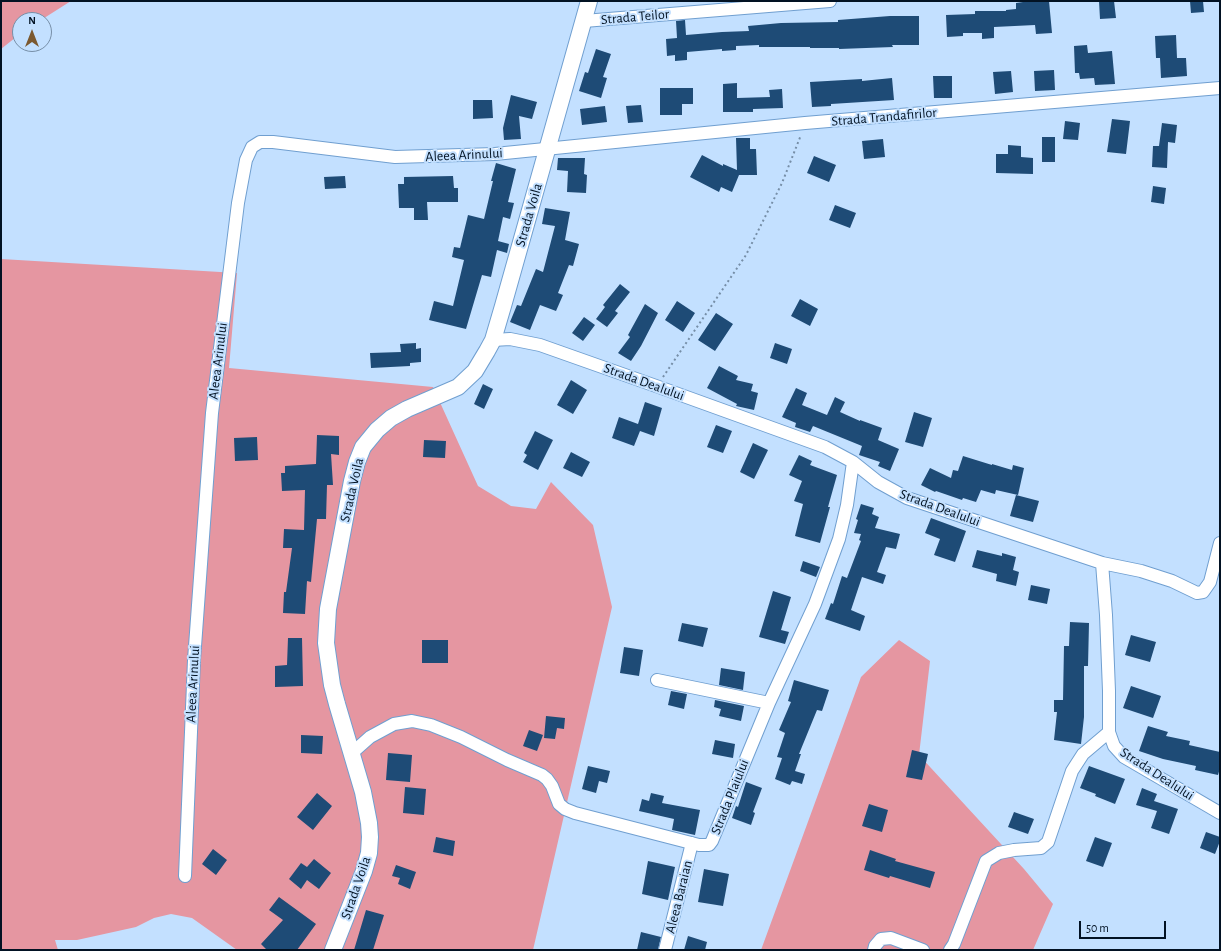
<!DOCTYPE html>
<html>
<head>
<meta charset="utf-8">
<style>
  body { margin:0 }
  #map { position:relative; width:1221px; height:951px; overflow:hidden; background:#c3e0ff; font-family:"Alegreya Sans",sans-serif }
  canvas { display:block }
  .frame { position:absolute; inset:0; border:2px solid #021223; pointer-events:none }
  .north { position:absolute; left:12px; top:12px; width:40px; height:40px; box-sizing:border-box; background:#c3e0ff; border:1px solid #768ea7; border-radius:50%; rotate:0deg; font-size:11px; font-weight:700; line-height:16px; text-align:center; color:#021223 }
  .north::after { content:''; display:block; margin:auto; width:14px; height:18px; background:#7b5930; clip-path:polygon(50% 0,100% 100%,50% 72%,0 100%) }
  .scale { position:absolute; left:1079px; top:921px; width:87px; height:18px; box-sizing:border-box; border:2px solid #021223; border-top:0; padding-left:5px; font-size:12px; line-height:14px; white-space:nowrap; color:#021223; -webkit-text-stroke:3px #c3e0ff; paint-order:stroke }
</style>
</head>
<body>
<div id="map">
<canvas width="1221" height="951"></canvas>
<div class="frame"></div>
<div class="north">N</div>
<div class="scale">50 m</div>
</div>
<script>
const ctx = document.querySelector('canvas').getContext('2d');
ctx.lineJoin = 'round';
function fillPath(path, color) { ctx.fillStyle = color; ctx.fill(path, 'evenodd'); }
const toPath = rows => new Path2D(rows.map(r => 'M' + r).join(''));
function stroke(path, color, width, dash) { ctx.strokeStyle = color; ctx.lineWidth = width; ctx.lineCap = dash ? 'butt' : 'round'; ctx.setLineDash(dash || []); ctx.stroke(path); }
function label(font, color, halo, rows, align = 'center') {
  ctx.font = font + ' "Alegreya Sans",sans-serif'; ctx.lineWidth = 4; ctx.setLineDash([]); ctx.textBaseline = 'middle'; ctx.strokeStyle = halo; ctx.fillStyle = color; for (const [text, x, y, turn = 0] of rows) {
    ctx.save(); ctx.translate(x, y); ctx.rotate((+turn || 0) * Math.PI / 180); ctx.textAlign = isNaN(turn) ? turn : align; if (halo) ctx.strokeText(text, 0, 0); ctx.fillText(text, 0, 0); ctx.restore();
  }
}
const green = toPath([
  [1,1,71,1,41,20,20,20,20,34,1,49],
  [1,259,237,273,229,368,433,387,478,486,511,506,536,509,551,482,593,525,612,607,533,950,237,950,192,918,171,914,154,918,136,927,77,940,55,940,58,950,1,950],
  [899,640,930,661,919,755,1024,869,1053,904,1033,950,761,950,861,677]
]);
const building = toPath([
  [1030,1,1049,1,1052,33,1036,34,1035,25,994,27,994,38,982,39,982,33,963,33,963,36,947,37,946,15,975,14,975,11,1006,11,1006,10,1016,9,1016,3],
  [1099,1,1114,1,1116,18,1100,19],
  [1190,1,1203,1,1204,12,1191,13],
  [890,16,919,16,919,45,892,45,893,47,839,49,839,48,810,48,810,47,759,47,759,45,736,46,736,50,722,51,722,49,687,52,687,60,675,61,675,55,667,56,666,39,677,38,676,21,685,20,686,35,722,32,749,31,748,26,781,23,838,22,838,20],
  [1176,35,1177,58,1186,58,1187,76,1161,78,1160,58,1156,58,1155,36],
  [1087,45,1088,53,1112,51,1115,84,1095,85,1094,78,1080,79,1079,73,1075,73,1074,46],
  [596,49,611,54,603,77,607,78,601,98,579,91,585,72,588,73],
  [1054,70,1055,90,1035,91,1034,71],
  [1011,71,1013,92,995,94,993,72],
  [933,76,952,76,952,98,934,98],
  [892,78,894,100,831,104,831,106,812,107,810,82,862,79,862,81],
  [737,83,737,98,770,97,769,90,782,89,783,108,753,109,753,112,723,112,723,84],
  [660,88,693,88,693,104,682,104,682,115,660,115],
  [511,95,537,102,532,119,519,116,521,139,504,140,503,128],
  [473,100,492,100,493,118,473,119],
  [641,105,643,122,628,123,626,106],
  [605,106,607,122,582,125,580,109],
  [1112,119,1130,121,1126,154,1107,152],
  [1065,121,1080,123,1078,140,1063,139],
  [1162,123,1177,125,1175,143,1168,142,1167,168,1152,167,1153,146,1159,146],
  [1042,137,1055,137,1055,162,1042,162],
  [736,138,750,138,750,149,756,149,757,175,739,175,732,192,721,187,719,192,690,177,702,155,723,166,723,164,737,170],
  [883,139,885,157,864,159,862,141],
  [1008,145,1021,146,1021,157,1033,158,1033,174,996,173,996,154,1008,154],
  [814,156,836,165,829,182,807,173],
  [558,158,585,158,584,174,587,175,586,193,567,192,568,171,557,170],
  [496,163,516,169,508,202,514,203,510,219,503,217,498,241,509,244,507,253,497,250,491,277,482,275,466,329,429,320,434,301,453,306,464,260,452,257,454,247,460,248,468,215,484,219,493,181,491,181],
  [345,176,346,188,325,189,324,177],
  [453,176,454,188,458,188,458,202,427,202,428,220,414,220,414,208,399,208,398,184,404,184,404,177],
  [1153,186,1166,188,1164,204,1151,202],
  [835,205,856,213,850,228,829,220],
  [545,208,570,212,565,240,579,244,573,266,569,265,558,293,563,295,556,311,540,305,530,330,510,322,517,305,521,306,536,269,543,272,555,226,542,224],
  [620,284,630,292,615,311,618,313,607,327,596,319,605,307,603,305],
  [800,299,818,309,810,326,791,316],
  [677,301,695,313,683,332,665,320],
  [645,304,658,313,641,346,631,361,618,353,630,337,628,335],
  [716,313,733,324,715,351,698,340],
  [584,317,595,325,583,341,572,333],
  [416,343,416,349,421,348,421,362,410,363,410,366,371,368,370,353,401,352,400,344],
  [775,343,792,349,787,364,770,358],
  [719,366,738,376,736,380,753,384,751,391,758,393,754,410,736,406,737,404,707,388],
  [571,380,587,390,573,414,557,405],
  [483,384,493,389,484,409,474,404],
  [796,388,807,393,802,405,827,415,835,397,845,402,840,412,860,421,860,420,882,428,878,440,899,449,890,471,878,466,880,462,859,455,862,446,813,426,810,432,795,427,796,423,782,417],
  [645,402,662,408,654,436,640,431,634,446,612,438,619,417,638,424],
  [914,412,932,418,923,447,905,442],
  [716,425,732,431,723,453,707,447],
  [535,431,553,440,538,470,523,462,527,455,524,453],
  [317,435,339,436,339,455,331,454,333,485,327,485,326,519,317,519,311,582,307,581,305,614,283,613,284,592,286,592,292,548,283,548,284,529,304,530,305,490,282,491,281,473,285,473,285,466,316,464],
  [257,437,258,460,235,461,234,438],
  [424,440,446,441,445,458,423,457],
  [753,443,768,450,754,479,740,472],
  [571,452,590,462,582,477,563,468],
  [799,455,812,461,810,465,837,475,828,507,830,507,820,543,795,536,803,504,794,501,802,481,789,475],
  [963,456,992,465,992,464,1012,470,1013,465,1024,468,1018,495,996,490,995,494,981,490,976,502,963,498,962,500,936,491,935,492,921,485,930,468,951,478,953,470,958,471],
  [1016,495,1039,501,1033,522,1010,516],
  [861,504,874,508,872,514,879,517,875,528,900,534,896,549,886,547,877,572,886,575,883,584,862,577,851,610,865,616,860,631,825,619,831,603,833,604,842,576,847,578,861,541,859,540,861,534,854,533,858,520,856,519],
  [931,518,966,531,955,562,934,555,940,539,925,533],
  [977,550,1002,556,1002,553,1016,557,1013,570,1019,572,1016,586,996,581,997,574,972,567],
  [803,561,820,567,816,577,800,571],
  [1031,585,1050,589,1047,604,1028,600],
  [773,591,791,597,781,630,789,632,785,644,759,637],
  [1070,622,1089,623,1088,666,1084,666,1084,717,1081,744,1054,740,1057,712,1054,712,1054,700,1063,700,1064,646,1069,646],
  [682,623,708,628,703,647,678,641],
  [1131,635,1156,642,1150,662,1125,655],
  [288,638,302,638,303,686,275,687,275,666,287,665],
  [422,640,448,640,448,663,422,663],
  [624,647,643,650,639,676,620,673],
  [721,668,745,672,743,690,719,685],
  [794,680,829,690,822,711,817,710,799,754,801,754,795,771,805,774,802,784,792,781,790,785,775,779,782,758,777,757,785,733,779,730,791,702,788,701],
  [1131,686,1161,696,1153,718,1123,708],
  [671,691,687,694,684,709,668,705],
  [715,700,744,706,741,721,719,716,721,709,714,707],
  [546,716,565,718,564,729,557,728,555,739,544,738],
  [1148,726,1168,732,1166,736,1190,741,1189,745,1220,752,1220,768,1218,775,1195,770,1196,766,1163,759,1139,751],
  [529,730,543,735,537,751,523,746],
  [301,735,323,736,322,754,301,753],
  [715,740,735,744,733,758,712,754],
  [912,750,928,754,922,780,906,777],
  [388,753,412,755,410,782,386,780],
  [588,766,610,771,607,783,599,781,596,793,582,789],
  [1089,766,1125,779,1115,804,1095,796,1096,794,1080,788],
  [746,782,762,788,753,812,755,813,751,825,732,818,736,806,738,807],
  [405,787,426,789,424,815,403,813],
  [1142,788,1157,794,1154,801,1178,809,1169,834,1151,828,1157,811,1136,805],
  [317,793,332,806,313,830,297,817],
  [651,793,664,796,662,803,700,810,695,835,672,830,674,819,639,811,642,799,649,801],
  [869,804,888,810,882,832,862,826],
  [1014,812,1034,819,1028,834,1008,827],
  [1206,832,1220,837,1220,841,1215,854,1200,848],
  [436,837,455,841,453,856,433,852],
  [1095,837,1112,843,1103,867,1086,861],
  [213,849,227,860,216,875,202,864],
  [870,850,896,859,895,861,935,872,930,888,890,876,889,878,864,870],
  [314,859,331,873,319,889,307,880,301,889,289,879,301,863,307,867],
  [648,861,675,867,668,900,642,894],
  [396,865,416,872,410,889,398,884,400,878,392,876],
  [704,869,729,874,723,906,698,902],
  [279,897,316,924,297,950,267,950,261,944,283,920,269,910],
  [366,910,384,915,373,950,354,950],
  [641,932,661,937,658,950,637,950],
  [688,936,707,942,705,950,684,950]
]);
const path = toPath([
  [663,377,746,255,782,183,801,135]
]);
const street = toPath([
  [584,21,830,1],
  [493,340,510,339,540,345,656,386,825,447,853,462,878,482,907,498,1102,563,1106,615,1109,691,1109,732,1114,746,1124,757,1220,813],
  [1102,563,1141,571,1172,581,1197,593,1203,592,1210,582,1220,543],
  [657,680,769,703],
  [352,753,370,737,394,724,412,721,431,725,461,737,507,760,542,775,547,779,552,786,559,804,565,809,575,813,699,845,709,845,712,841,769,703,815,604,839,539,847,505,853,462],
  [185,876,194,660,212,413,238,203,246,160,252,147,260,142,273,142,395,157,495,154,805,123,1220,88],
  [665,950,692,843],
  [874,950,875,946,881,939,891,938,923,950],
  [950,950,954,944,986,861,999,853,1014,850,1041,848,1048,842,1072,771,1083,754,1109,732]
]);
const secondary = toPath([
  [333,950,364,871,369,853,370,837,369,823,363,792,337,704,332,685,326,643,328,609,352,481,357,462,363,447,377,430,391,418,407,409,458,387,475,371,487,351,493,340,503,306,589,1]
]);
const streetNames = [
  ["Strada Teilor",635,17,-5],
  ["Strada Trandafirilor",884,117,-5],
  ["Aleea Arinului",464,155,-3],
  ["Strada Voila",529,215,-74],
  ["Aleea Arinului",218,361,-83],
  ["Strada Dealului",644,382,20],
  ["Strada Voila",352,490,-77],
  ["Strada Dealului",940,508,20],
  ["Aleea Arinului",193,684,-87],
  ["Strada Dealului",1157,774,33],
  ["Strada Plaiului",730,797,-68],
  ["Strada Voila",356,888,-71],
  ["Aleea Baraian",679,897,-76]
];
fillPath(green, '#e596a1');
fillPath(building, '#1e4b76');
stroke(street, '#709fd0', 14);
stroke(secondary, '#709fd0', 18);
stroke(path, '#768ea7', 2, [2, 3]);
stroke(street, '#fff', 12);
stroke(secondary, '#fff', 16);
label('14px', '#021223', '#c3e0ff', streetNames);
</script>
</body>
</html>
